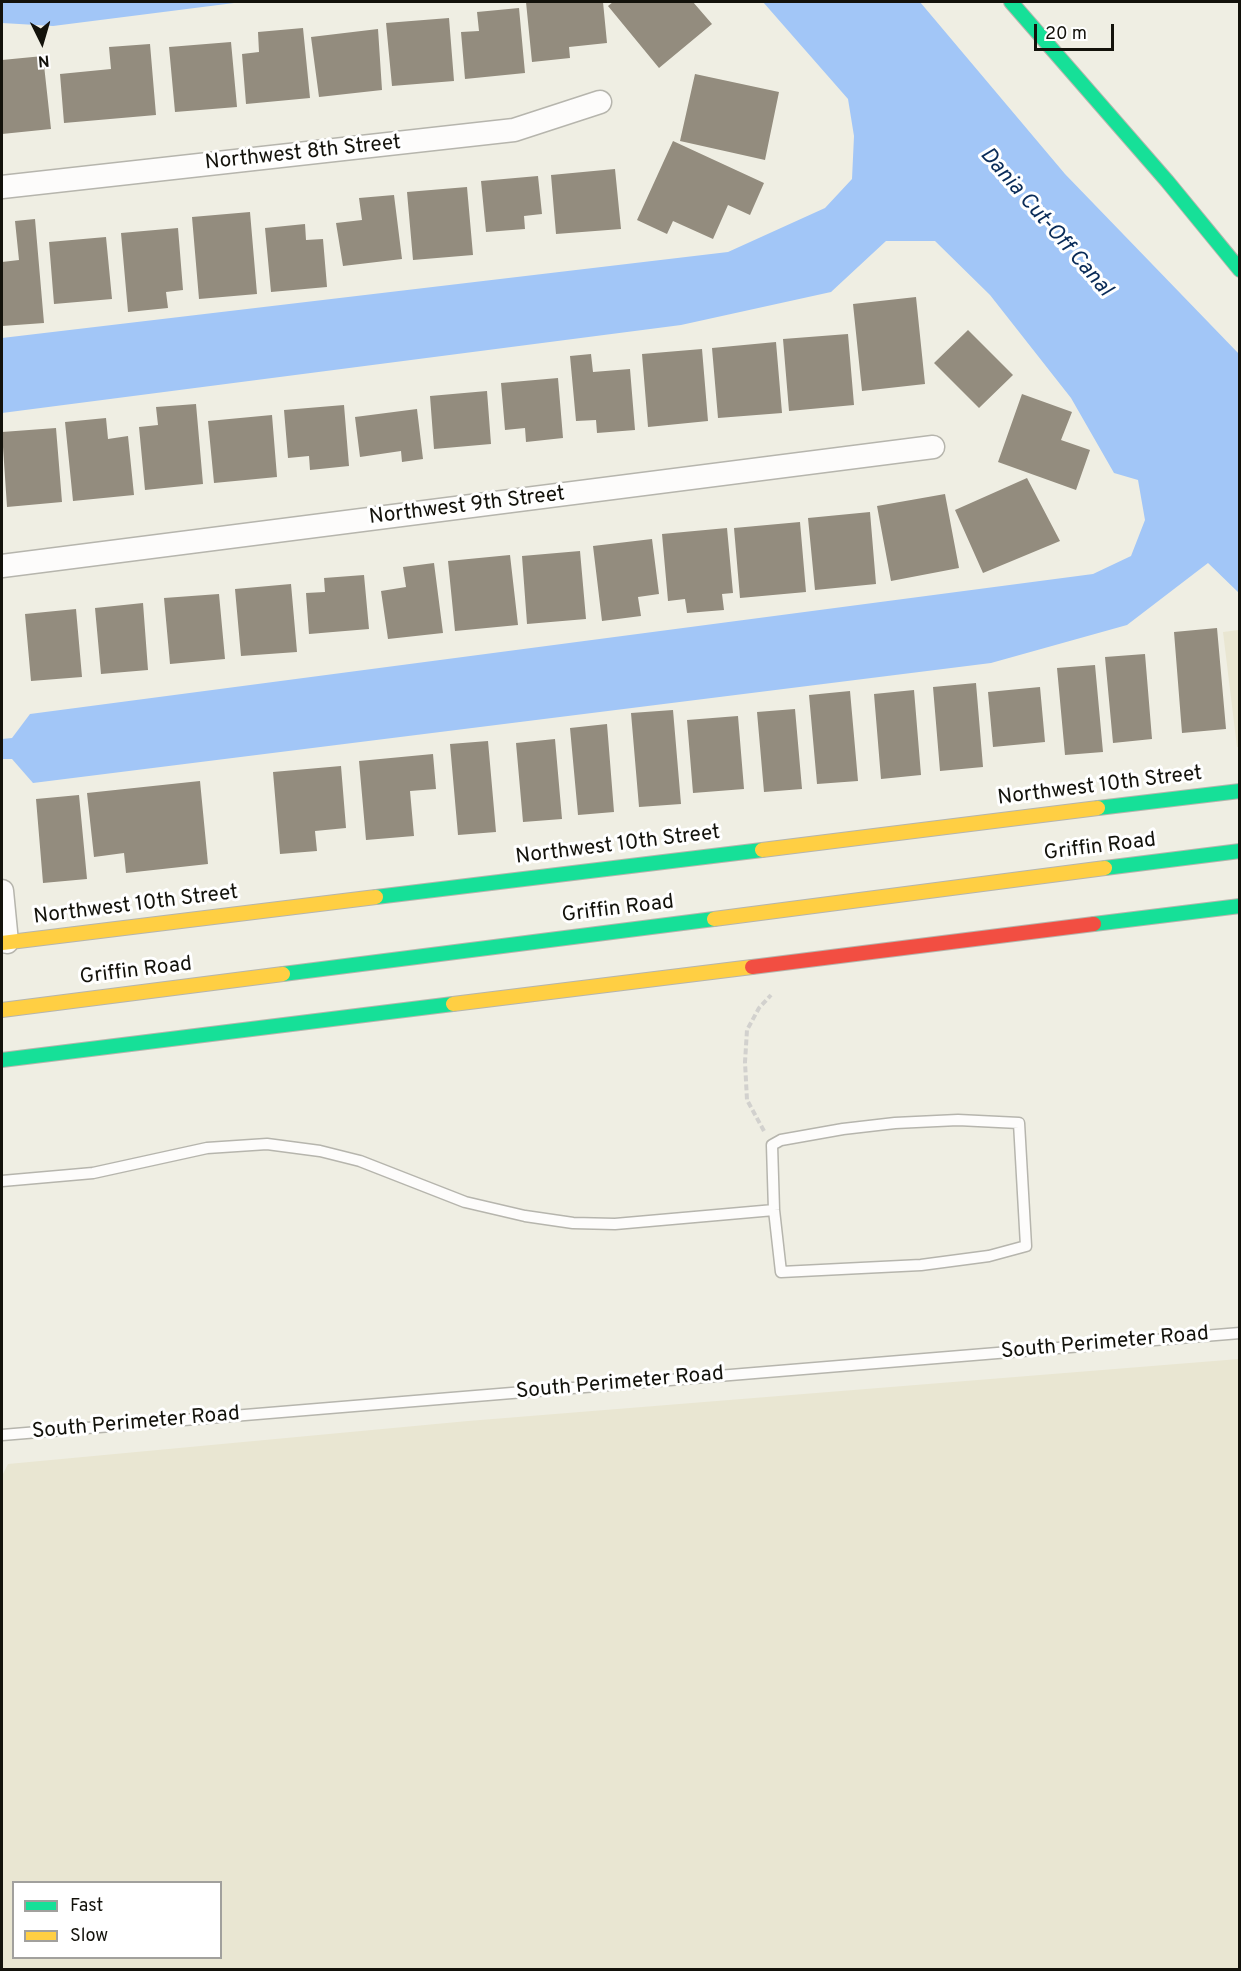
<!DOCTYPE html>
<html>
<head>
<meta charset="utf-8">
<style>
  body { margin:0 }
  #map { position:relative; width:1241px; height:1971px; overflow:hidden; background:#efeee3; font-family:Overpass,sans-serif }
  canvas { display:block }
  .frame { position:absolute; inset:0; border:3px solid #13120b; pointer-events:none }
  .legend { position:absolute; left:12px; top:1881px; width:210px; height:78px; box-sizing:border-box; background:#fff; border:2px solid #a1a09d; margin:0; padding:8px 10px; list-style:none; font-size:18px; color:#13120b }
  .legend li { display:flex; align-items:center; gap:12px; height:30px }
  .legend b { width:30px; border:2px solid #a1a09d }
  .north { position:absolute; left:12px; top:12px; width:60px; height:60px; -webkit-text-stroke:4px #fff; paint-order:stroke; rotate:175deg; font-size:16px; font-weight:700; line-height:24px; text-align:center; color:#13120b }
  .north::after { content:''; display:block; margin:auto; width:21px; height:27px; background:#13120b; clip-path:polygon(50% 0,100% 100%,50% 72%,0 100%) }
  .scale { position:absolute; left:1034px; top:24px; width:80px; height:27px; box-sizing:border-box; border:3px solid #13120b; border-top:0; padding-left:8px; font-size:18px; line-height:21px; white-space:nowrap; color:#13120b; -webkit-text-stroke:4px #fff; paint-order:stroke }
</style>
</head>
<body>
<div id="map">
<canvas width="1241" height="1971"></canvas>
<div class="frame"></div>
<ul class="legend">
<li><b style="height:8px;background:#16e098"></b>Fast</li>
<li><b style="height:8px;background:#ffcf43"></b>Slow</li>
</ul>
<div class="north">N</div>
<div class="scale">20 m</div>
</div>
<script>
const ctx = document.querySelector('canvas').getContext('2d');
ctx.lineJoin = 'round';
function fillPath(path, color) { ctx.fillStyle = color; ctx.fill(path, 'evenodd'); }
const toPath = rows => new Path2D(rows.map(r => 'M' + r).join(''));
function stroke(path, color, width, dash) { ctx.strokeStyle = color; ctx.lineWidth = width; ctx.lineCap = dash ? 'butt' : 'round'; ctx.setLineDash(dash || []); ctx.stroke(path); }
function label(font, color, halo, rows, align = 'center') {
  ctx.font = font + ' Overpass,sans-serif'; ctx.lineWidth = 6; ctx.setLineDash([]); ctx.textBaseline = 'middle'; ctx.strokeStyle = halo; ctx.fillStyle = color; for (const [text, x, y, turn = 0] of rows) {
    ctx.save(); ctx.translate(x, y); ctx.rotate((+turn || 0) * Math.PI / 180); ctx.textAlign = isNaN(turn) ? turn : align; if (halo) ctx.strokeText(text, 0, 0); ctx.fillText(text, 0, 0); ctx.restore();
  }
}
const built = toPath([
  [1239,630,1240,747,1237,747,1223,632],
  [1239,1359,1239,1969,2,1969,2,1476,8,1464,468,1421],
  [14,1882,220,1882,220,1958,14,1958]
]);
const water = toPath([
  [2,2,242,2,53,26,2,23],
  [763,2,920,2,1065,174,1239,354,1239,593,1208,563,1127,625,991,663,33,783,12,759,2,759,2,739,12,738,30,714,1093,574,1131,556,1145,520,1138,480,1114,473,1071,398,990,295,935,241,886,241,831,292,681,325,2,413,2,338,728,252,825,208,852,179,854,136,848,99]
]);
const building = toPath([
  [526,2,603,2,607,43,569,47,570,58,532,62],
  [613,2,693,2,712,24,659,68,608,6],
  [519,8,525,73,465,79,461,32,479,31,477,12],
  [449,18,454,81,392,86,386,23],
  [303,28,310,98,246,104,242,54,259,52,258,32],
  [378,29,382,90,319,97,311,37],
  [231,42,237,107,175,112,169,47],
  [150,44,156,115,64,123,60,74,111,69,109,47],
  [43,56,51,129,2,134,2,60],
  [695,74,779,92,765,160,680,141],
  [673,141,764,183,750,215,728,205,713,239,673,221,667,234,637,220],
  [615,169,621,229,556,234,551,175],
  [538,176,542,214,524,216,525,229,486,232,481,181],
  [467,187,473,255,413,260,407,192],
  [394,195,402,259,343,266,336,223,362,220,359,198],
  [250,212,257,294,199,299,192,217],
  [35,219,44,323,2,326,2,262,19,260,15,221],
  [305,224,306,240,323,239,327,287,271,292,265,228],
  [178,228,183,290,166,292,168,308,128,312,121,233],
  [106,237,112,299,54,304,49,242],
  [916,297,925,384,862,391,853,304],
  [968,330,1013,375,979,408,934,363],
  [848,334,854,405,789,411,783,339],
  [776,342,782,413,718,418,712,348],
  [702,349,708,421,648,427,642,354],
  [591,354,593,372,630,369,635,430,597,433,596,420,576,421,570,356],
  [558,378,563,438,526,442,525,428,505,430,501,383],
  [487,391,491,444,434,449,430,396],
  [1022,394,1072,412,1061,440,1090,450,1076,490,998,462],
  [196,404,203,484,145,490,139,427,158,425,156,407],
  [344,405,349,466,310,470,309,456,288,458,284,410],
  [417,409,423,459,402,462,401,451,360,457,355,417],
  [272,415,277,477,214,483,208,421],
  [106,418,108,439,128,436,134,495,73,501,65,422],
  [56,428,62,502,7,507,2,432],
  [1027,478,1060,541,983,573,955,510],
  [945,494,959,568,891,581,877,506],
  [870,512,876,584,815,590,808,518],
  [800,522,806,592,740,598,734,528],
  [727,528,733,593,722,594,724,610,687,613,685,599,668,601,662,534],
  [652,539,659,594,638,597,641,616,602,621,593,546],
  [580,551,586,619,527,624,522,556],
  [510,555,518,625,455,631,448,561],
  [434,563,443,633,388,639,381,591,406,587,403,567],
  [364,575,369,629,309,634,306,593,325,592,324,578],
  [291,584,297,652,241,656,235,589],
  [219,594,225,659,170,664,164,598],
  [143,603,148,670,101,674,95,608],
  [76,609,82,677,31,681,25,614],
  [1217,628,1226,729,1182,733,1174,632],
  [1145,654,1152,739,1113,743,1105,657],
  [1095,665,1103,752,1065,755,1057,668],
  [976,683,983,767,940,771,933,687],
  [1040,687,1045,742,993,747,988,692],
  [914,690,921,775,881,779,874,694],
  [850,691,858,781,817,784,809,695],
  [795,709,802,789,764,792,757,712],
  [673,710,681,804,639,807,631,713],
  [738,716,744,789,693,793,687,720],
  [607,724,614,812,578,815,570,728],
  [555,739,562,819,523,822,516,743],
  [488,741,496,832,458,835,450,744],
  [433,754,436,789,410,791,414,836,366,840,359,761],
  [341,766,346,828,315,831,317,851,280,854,273,772],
  [200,781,208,864,126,873,124,853,94,857,87,793],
  [79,795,87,879,43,883,36,799]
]);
const path = toPath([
  [764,1131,747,1100,745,1062,747,1030,759,1008,771,995]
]);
const lane = toPath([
  [958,1120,1019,1123,1026,1246,989,1256,921,1265,781,1272,774,1210,772,1145,781,1140,843,1129,895,1123,958,1120],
  [2,1181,93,1173,207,1148,267,1144,320,1151,360,1161,465,1202,525,1216,573,1223,615,1224,774,1210],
  [2,1435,1240,1333]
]);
const street = toPath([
  [2,187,514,130,600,102],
  [2,566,933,447],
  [2,891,7,942]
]);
const fast = toPath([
  [1011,2,1167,181,1240,270],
  [1098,808,1240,791],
  [1105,868,1240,851],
  [376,897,762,850],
  [1094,924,1240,906],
  [283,974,714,919],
  [2,1060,453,1004]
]);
const slow = toPath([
  [762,850,1098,808],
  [714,919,1105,868],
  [2,943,376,897],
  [453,1004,752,967],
  [2,1010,283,974]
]);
const jam = toPath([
  [752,967,1094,924]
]);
const streetNames = [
  ["Northwest 8th Street",303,154,-6],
  ["Northwest 9th Street",467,507,-7],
  ["Northwest 10th Street",1100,787,-7],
  ["Northwest 10th Street",618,846,-7],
  ["Griffin Road",1100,848,-7],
  ["Northwest 10th Street",136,906,-7],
  ["Griffin Road",618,910,-7],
  ["Griffin Road",136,972,-7],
  ["South Perimeter Road",1105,1344,-5],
  ["South Perimeter Road",620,1384,-5],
  ["South Perimeter Road",136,1424,-5]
];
const waterNames = [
  ["Dania Cut-Off Canal",1045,223,49]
];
fillPath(built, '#e9e6d2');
fillPath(water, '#a2c6f7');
fillPath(building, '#938c7e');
stroke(lane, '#b6b5ad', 13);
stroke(street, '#b6b5ad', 25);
stroke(fast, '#b6b5ad', 16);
stroke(slow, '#b6b5ad', 16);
stroke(jam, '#b6b5ad', 16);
stroke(path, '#d2d1ce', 4, [6, 3]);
stroke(lane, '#fdfcfb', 10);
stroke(street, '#fdfcfb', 22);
stroke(fast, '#16e098', 14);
stroke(slow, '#ffcf43', 14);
stroke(jam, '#f24e42', 14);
label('21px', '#13120b', '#fff', streetNames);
label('italic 22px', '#092b58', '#fff', waterNames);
</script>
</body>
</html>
